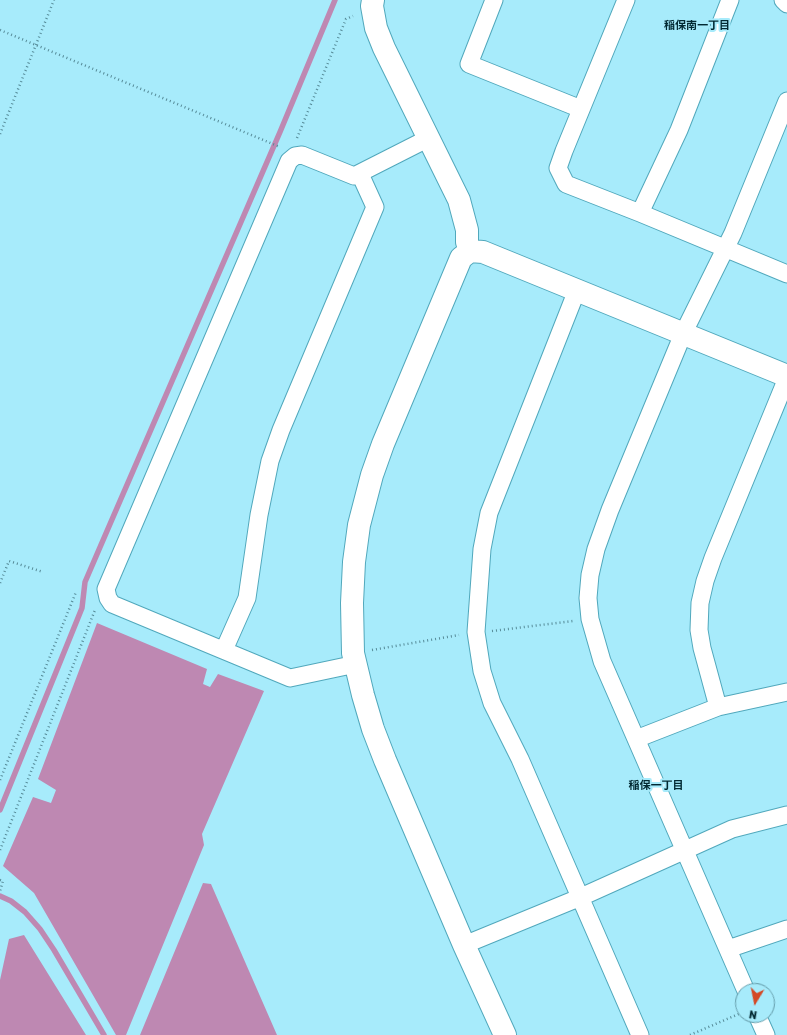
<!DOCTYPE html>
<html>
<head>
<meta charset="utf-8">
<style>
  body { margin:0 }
  #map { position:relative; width:787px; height:1035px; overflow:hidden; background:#a7ebfb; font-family:Rubik,sans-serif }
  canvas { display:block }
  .north { position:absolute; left:735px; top:983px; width:40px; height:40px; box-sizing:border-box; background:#a7ebfb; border:1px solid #659dab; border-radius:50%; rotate:190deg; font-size:11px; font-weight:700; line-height:16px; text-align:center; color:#022932 }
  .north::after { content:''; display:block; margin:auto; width:14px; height:18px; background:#d34926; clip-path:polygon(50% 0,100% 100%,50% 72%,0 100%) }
</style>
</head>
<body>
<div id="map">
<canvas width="787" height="1035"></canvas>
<div class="north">N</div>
</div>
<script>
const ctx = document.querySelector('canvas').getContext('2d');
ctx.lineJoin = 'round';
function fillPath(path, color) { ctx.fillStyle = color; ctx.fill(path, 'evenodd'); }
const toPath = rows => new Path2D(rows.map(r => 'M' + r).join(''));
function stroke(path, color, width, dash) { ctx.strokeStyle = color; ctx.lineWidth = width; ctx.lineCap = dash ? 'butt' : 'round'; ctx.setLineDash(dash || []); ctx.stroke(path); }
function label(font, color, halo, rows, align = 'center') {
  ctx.font = font + ' Rubik,"Noto Sans JP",sans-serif'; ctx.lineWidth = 4; ctx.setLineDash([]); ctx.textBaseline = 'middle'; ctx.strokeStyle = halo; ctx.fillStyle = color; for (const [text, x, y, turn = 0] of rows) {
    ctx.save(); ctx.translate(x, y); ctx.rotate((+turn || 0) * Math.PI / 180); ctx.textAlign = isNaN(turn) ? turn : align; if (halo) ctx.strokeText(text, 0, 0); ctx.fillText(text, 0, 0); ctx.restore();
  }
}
const water = toPath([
  [97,623,207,669,203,684,210,687,218,674,264,691,202,834,204,845,126,1035,116,1035,34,893,3,866,33,797,51,803,56,790,38,779],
  [203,883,211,884,277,1035,140,1035],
  [24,935,86,1035,0,1035,0,980,9,939]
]);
const stream = toPath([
  [0,810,82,608,85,582,107,531,280,132,335,0],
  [0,896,11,901,25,912,40,929,54,950,104,1035]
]);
const path = toPath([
  [0,30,280,147],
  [0,134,54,0],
  [297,138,346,19,353,16],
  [0,583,9,561,43,572],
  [492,631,573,621],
  [372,650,459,635],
  [0,780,76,592],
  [0,850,95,610],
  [0,880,3,881,0,891],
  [690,1035,741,1013]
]);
const street = toPath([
  [494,0,469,64,581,109],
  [626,0,564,151,558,168,566,184,640,213,787,274],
  [783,0,787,4],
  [640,213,679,130,730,0],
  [577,290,489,513,482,549,476,632,482,671,492,703,520,759,640,1035],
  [224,650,247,598,259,515,270,461,281,430,375,207,360,174],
  [356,664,290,678,112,604,108,598,106,589,289,161,295,156,302,155,354,176,429,138],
  [718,707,702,648,699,630,700,603,705,581,713,558,787,378],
  [636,739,718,707,787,692],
  [464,945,581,897,732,829,787,815],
  [728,949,787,929],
  [746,991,602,661,590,619,588,598,590,575,596,549,610,510,683,334,733,233,787,101],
  [757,1015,766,1035]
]);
const secondary = toPath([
  [373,0,372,6,376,28,384,48,459,200,467,230,467,242,470,251],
  [505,1035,464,945,385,760,373,729,363,695,353,653,352,603,354,562,359,525,372,475,383,444,461,258,470,251,483,252,787,376]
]);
const neighbourhoodNames = [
  ["稲保南一丁目",697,26],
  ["稲保一丁目",656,786]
];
fillPath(water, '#be88b2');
stroke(stream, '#be88b2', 5.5);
stroke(street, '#51a8bc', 19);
stroke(secondary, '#51a8bc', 24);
stroke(path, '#568b98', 2.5, [1, 3]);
stroke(street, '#fff', 17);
stroke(secondary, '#fff', 22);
label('bold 11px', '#022932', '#a7ebfb', neighbourhoodNames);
</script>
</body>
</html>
